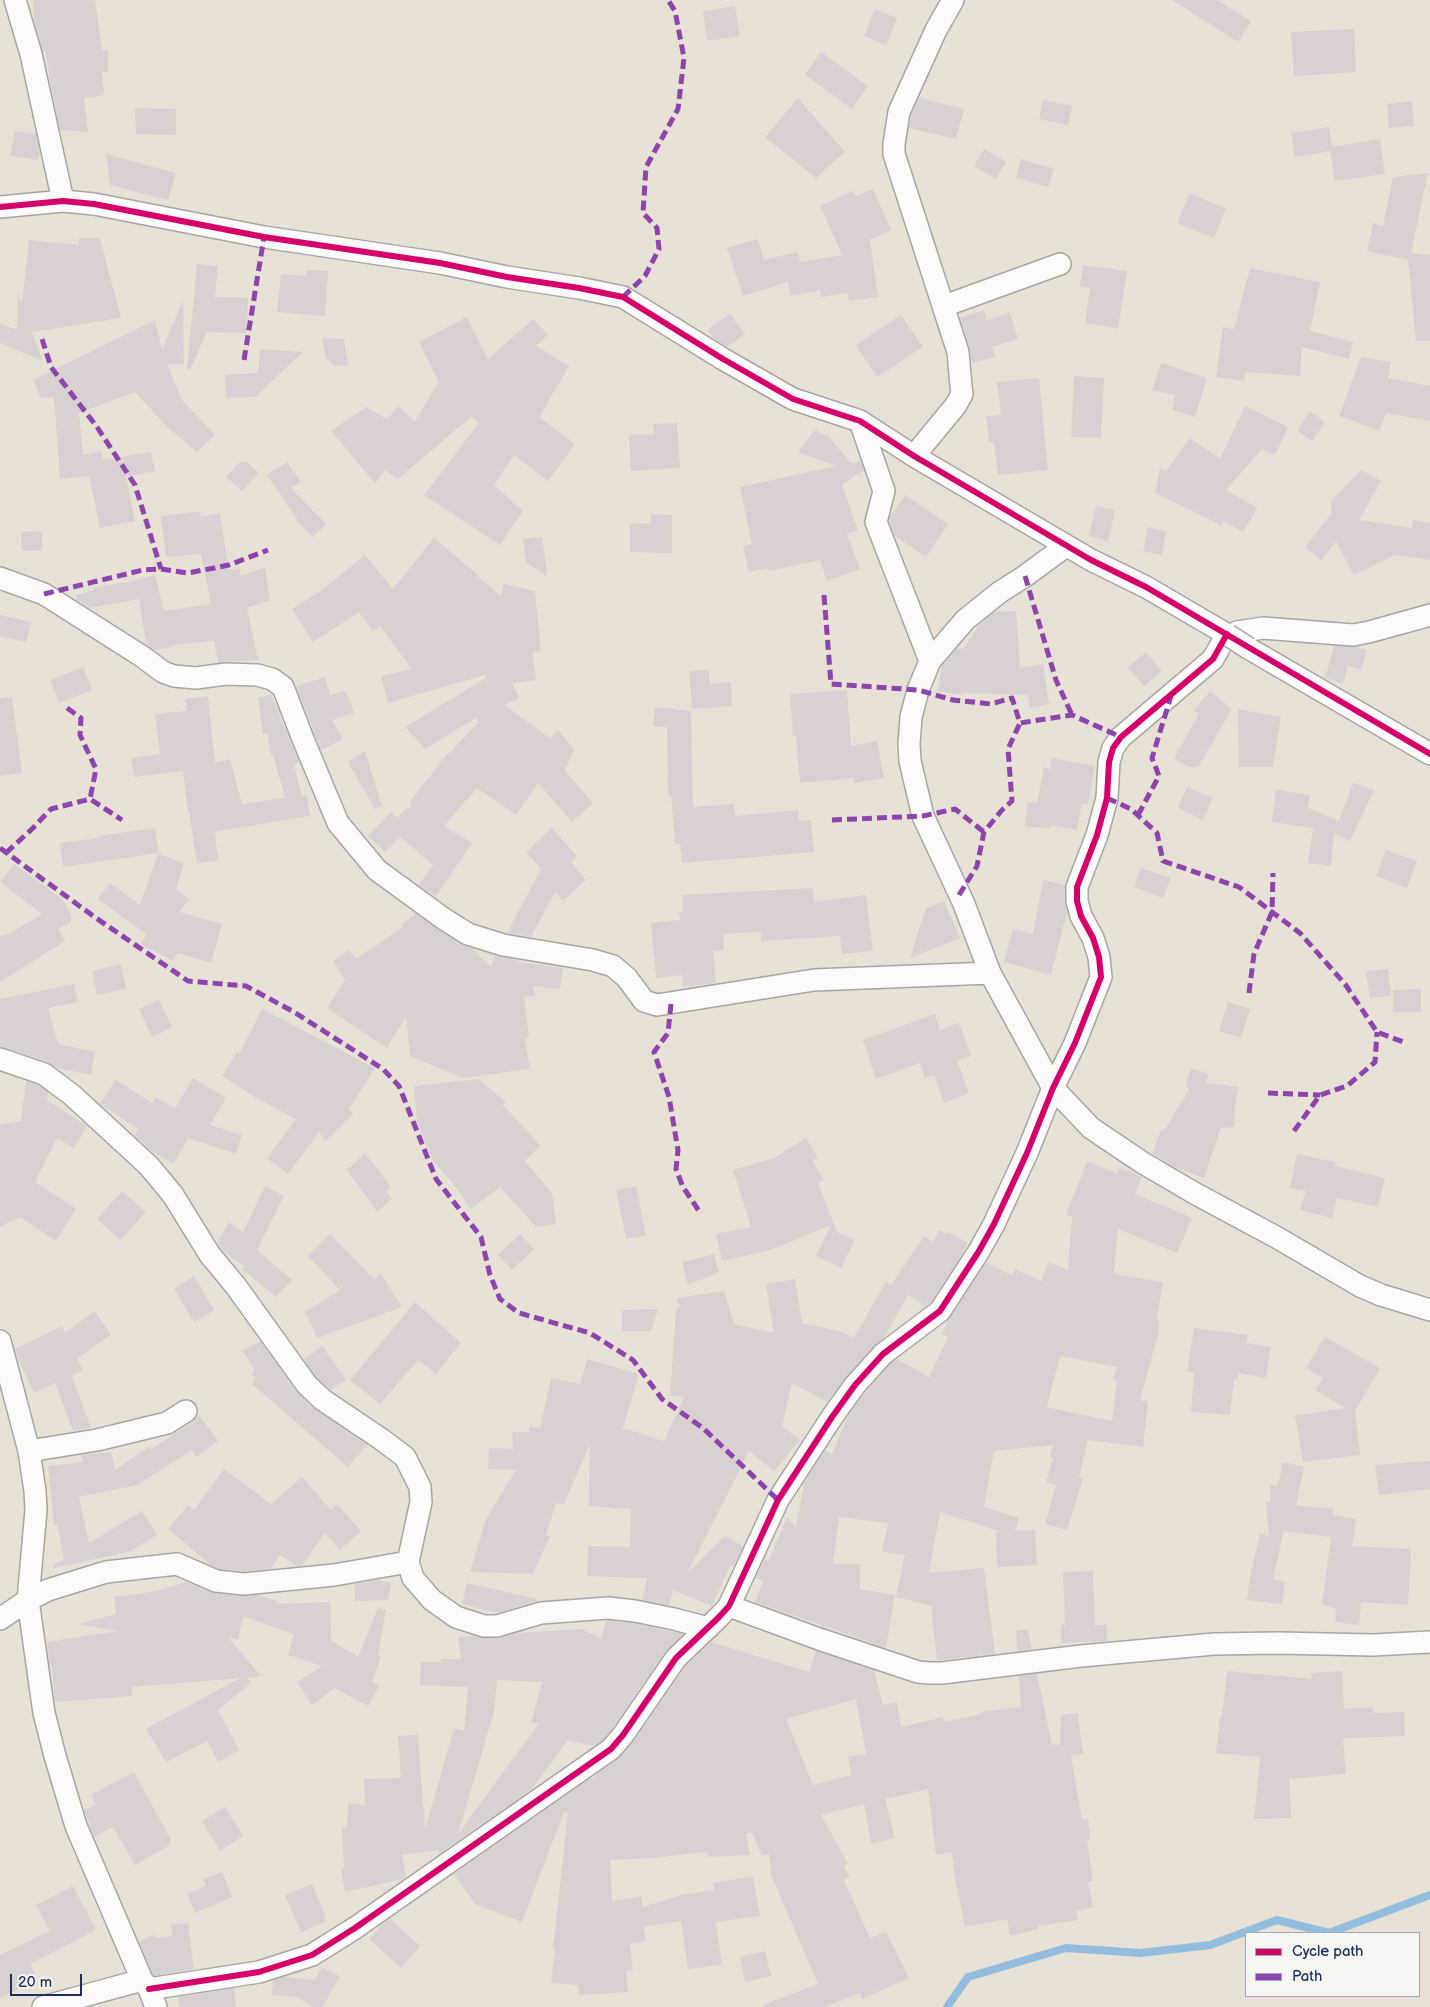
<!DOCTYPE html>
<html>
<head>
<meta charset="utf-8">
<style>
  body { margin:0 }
  #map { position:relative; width:1430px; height:2007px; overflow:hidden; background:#e8e2d6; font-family:"Balsamiq Sans",sans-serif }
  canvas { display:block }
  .legend { position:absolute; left:1245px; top:1932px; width:175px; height:65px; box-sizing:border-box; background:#f6f6f2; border:1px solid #9ea6b7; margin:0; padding:6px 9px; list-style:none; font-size:15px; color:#1b2f5e }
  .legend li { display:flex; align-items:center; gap:10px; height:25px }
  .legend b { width:25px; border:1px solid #9ea6b7 }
  .scale { position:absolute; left:10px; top:1974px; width:72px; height:22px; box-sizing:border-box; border:2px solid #1b2f5e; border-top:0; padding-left:6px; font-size:15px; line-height:18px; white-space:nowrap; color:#1b2f5e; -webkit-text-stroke:4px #f6f6f2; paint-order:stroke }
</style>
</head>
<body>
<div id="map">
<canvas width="1430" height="2007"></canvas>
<ul class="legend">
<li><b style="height:6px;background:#d6006c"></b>Cycle path</li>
<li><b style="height:6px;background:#8e44ad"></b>Path</li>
</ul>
<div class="scale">20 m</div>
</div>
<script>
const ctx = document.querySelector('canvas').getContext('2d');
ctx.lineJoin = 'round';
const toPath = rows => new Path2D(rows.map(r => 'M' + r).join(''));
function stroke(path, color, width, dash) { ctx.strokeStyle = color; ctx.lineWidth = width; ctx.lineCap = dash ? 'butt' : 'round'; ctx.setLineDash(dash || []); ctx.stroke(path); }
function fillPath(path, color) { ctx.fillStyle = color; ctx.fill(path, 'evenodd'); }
const stream = toPath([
  [947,2007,968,1977,1066,1948,1141,1953,1210,1945,1277,1920,1329,1933,1430,1895]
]);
const building = toPath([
  [33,0,95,0,102,50,108,50,108,72,102,72,104,95,84,98,88,132,60,130,49,76,46,52,43,52,34,20],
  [1172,0,1217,0,1251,21,1238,42],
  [735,6,740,36,707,41,703,11],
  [875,9,897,18,886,45,864,36],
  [1354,29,1356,72,1294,76,1291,32],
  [821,52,868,86,852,109,805,75],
  [798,98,845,152,816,178,765,137],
  [919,98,964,109,956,139,909,128,911,116],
  [1043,100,1072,106,1068,125,1039,119],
  [1412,101,1414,126,1389,128,1387,104],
  [135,108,176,109,176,135,136,134],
  [1329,127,1332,147,1380,139,1385,174,1335,181,1330,151,1295,157,1291,133],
  [15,131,36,134,40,152,38,160,10,156],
  [984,149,1006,162,996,179,974,166],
  [106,154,176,173,168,200,110,185],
  [1021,159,1054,169,1048,187,1016,178],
  [1428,173,1411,253,1430,255,1430,341,1416,341,1408,260,1367,251,1373,223,1383,226,1393,177],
  [873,189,891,230,870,240,878,297,849,301,848,293,821,297,820,290,790,296,788,282,743,296,727,248,758,239,764,260,798,252,800,262,842,255,820,206,853,191,856,196],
  [1190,193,1226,209,1214,238,1177,223],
  [79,238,100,238,121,318,32,332,43,361,0,343,0,323,17,330,18,297,22,303,29,240,79,245],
  [197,264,218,266,215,297,248,298,247,333,207,332,190,370,187,369],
  [1083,265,1127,271,1118,329,1085,323,1090,288,1080,286],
  [1250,268,1320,282,1310,331,1353,342,1349,359,1302,347,1300,376,1245,372,1244,381,1216,377,1223,327,1234,329],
  [307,270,328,271,325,316,277,312,281,274,306,276],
  [183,301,184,364,167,364,182,400,215,435,197,452,168,428,135,392,79,413,83,455,101,451,103,460,151,452,155,471,126,477,135,521,100,528,89,476,60,479,54,397,41,398,33,380,155,320,162,349],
  [984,310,987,320,1010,313,1018,339,992,347,995,357,972,363,970,348,960,318],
  [730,314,745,334,727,347,713,338,707,330],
  [901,315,923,347,877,377,856,345],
  [467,317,488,359,533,319,548,335,536,346,569,366,539,417,575,444,548,481,514,455,494,485,523,511,500,545,424,495,479,423,472,416,398,479,385,470,375,483,331,431,366,407,387,419,398,406,415,421,439,382,419,342],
  [322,338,344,339,348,365,335,366,326,358],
  [260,349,303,352,255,397,226,398,225,375,258,373],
  [1361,357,1391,362,1388,378,1430,386,1430,421,1386,413,1379,431,1339,416],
  [1161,363,1207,378,1195,417,1172,410,1175,395,1152,390],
  [1074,376,1104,378,1101,438,1071,437],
  [1039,378,1048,470,998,475,994,442,989,442,986,416,1001,415,997,382],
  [1245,406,1288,427,1275,455,1262,449,1226,490,1257,508,1243,532,1223,521,1221,525,1155,493,1160,468,1166,471,1190,438,1220,459],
  [1310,411,1325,422,1312,441,1297,430],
  [677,423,680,468,631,471,629,435,654,434,653,424],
  [815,430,830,438,851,463,861,461,864,470,859,473,863,477,857,474,842,485,858,530,847,534,860,569,827,581,820,560,769,571,768,568,749,572,743,546,752,544,740,487,836,466,798,452],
  [240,462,247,462,259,473,242,491,226,477],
  [287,462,301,482,291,488,326,524,313,537,296,520,297,519,267,475],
  [1361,470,1381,481,1359,520,1412,528,1413,520,1430,523,1430,560,1394,555,1354,575,1336,542,1321,560,1305,547,1332,513,1331,507,1332,500],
  [905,495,948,524,926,557,894,535,889,521,890,516],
  [1096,506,1115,510,1108,541,1089,536],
  [192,512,200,512,201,517,220,513,229,570,239,568,241,576,265,567,270,600,247,608,258,660,218,662,214,641,173,645,173,647,154,650,146,644,139,599,90,608,77,600,76,595,94,590,94,588,124,582,124,583,155,575,164,611,211,604,201,554,166,557,161,516],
  [651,514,672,515,672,553,630,552,630,523,651,524],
  [1148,527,1166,531,1162,555,1143,551],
  [42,531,42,550,22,551,21,532],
  [542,537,546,564,547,576,526,562,523,539],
  [434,538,479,576,478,578,481,579,501,596,504,584,535,591,541,651,532,652,536,680,512,683,519,698,504,705,550,738,558,730,574,749,565,771,593,803,572,822,538,783,516,815,477,788,444,826,472,843,436,896,419,885,433,865,400,837,385,852,368,836,391,812,397,818,405,809,411,807,410,801,439,765,438,764,479,722,476,718,425,749,405,727,486,678,485,675,388,703,381,676,412,669,380,626,373,631,359,612,313,642,292,609,322,590,365,555,393,589],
  [1016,611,1020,668,1043,664,1049,704,1030,708,1028,695,963,693,963,695,938,691,942,666,957,648,963,649,979,625,994,612],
  [0,615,31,622,26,642,0,636],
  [1334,646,1358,647,1367,650,1361,670,1348,666,1343,684,1325,678],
  [1146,652,1162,671,1144,686,1128,667],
  [83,667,92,690,59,703,50,680],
  [709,670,710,684,731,682,732,706,692,709,689,671],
  [325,677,330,695,344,691,351,702,354,713,332,720,343,739,321,750,296,686],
  [847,690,851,746,877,741,884,778,854,783,853,778,800,783,796,735,793,736,790,694],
  [1210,691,1232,709,1198,767,1188,767,1174,758,1199,714,1194,710],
  [271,694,299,762,294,765,302,796,307,795,310,816,215,832,218,861,197,863,189,812,188,812,183,771,134,777,131,758,160,754,155,714,187,711,185,699,208,696,215,763,230,759,242,804,285,798,273,755,271,755,267,733,263,734,258,698],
  [12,697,22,773,0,776,0,698],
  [655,707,691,711,693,807,734,804,735,816,798,810,799,821,811,820,814,852,682,863,680,843,675,844,671,795,668,795,667,727,653,726],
  [1238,709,1281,717,1273,767,1239,767],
  [365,751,382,806,375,809,348,762],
  [1052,758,1095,766,1088,804,1082,803,1077,830,1050,825,1050,828,1025,827,1027,802,1037,803,1044,767,1050,769],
  [1353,783,1374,790,1350,841,1334,834,1331,866,1308,863,1313,828,1272,822,1276,790,1310,795,1308,808,1339,821],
  [1187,787,1213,798,1203,820,1178,808],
  [155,828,159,853,63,867,60,843,99,838,99,836],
  [552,828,577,856,571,862,586,880,563,901,555,892,531,937,507,933,541,869,526,852],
  [1386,850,1417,861,1407,888,1376,876],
  [158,854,184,863,176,889,189,899,179,912,222,924,211,963,177,953,173,961,141,944,146,934,98,899,110,883,140,905],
  [14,864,62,899,71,914,71,922,58,929,65,941,0,982,0,936,9,934,42,914,0,882],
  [1141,868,1171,878,1163,898,1134,887],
  [1043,880,1065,885,1065,901,1067,912,1051,975,1004,962,1013,929,1033,934],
  [813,888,814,902,866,895,873,951,842,954,840,936,761,941,761,932,723,934,724,950,713,951,716,983,683,987,682,975,656,978,651,923,680,920,679,912,683,912,682,895],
  [944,901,960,938,910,958,926,908],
  [416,914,461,945,472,948,491,967,495,956,519,960,518,962,563,968,560,989,533,986,535,996,524,997,529,1037,525,1038,530,1069,463,1078,410,1056,406,1017,387,1048,327,1008,345,980,333,961,349,950,356,959,403,927,401,925],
  [121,964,126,989,97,995,92,971],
  [1388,969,1391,996,1370,998,1366,971],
  [74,984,78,1002,48,1008,58,1044,95,1052,91,1075,56,1068,48,1062,0,1047,0,999],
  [1421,989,1421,1012,1393,1012,1393,990],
  [159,1000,172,1027,152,1037,139,1009],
  [1228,1002,1250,1009,1241,1038,1219,1031],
  [262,1009,375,1068,349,1109,353,1114,326,1141,319,1132,288,1174,267,1158,296,1119,251,1095,222,1076,237,1052,239,1054],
  [935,1014,940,1030,959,1023,971,1056,957,1061,969,1093,944,1103,934,1075,925,1078,920,1063,876,1079,863,1040],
  [1191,1068,1209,1074,1206,1083,1238,1087,1234,1117,1235,1127,1221,1128,1204,1178,1175,1167,1152,1154,1161,1130,1164,1131,1190,1088,1185,1087],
  [193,1078,226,1098,210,1125,242,1135,236,1154,188,1138,174,1164,154,1153,135,1136,138,1129,100,1104,116,1080,152,1103,155,1097,175,1108],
  [478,1079,506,1102,503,1105,541,1146,525,1161,552,1193,556,1224,536,1227,500,1187,471,1209,452,1182,433,1161,417,1122,414,1086],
  [26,1081,38,1085,48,1092,47,1100,87,1126,74,1148,57,1138,35,1182,76,1209,56,1241,20,1217,0,1227,0,1125,21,1121],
  [806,1138,818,1158,812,1161,824,1180,818,1183,837,1232,855,1240,841,1268,816,1256,831,1225,770,1250,722,1261,716,1234,751,1227,733,1170,774,1158],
  [365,1153,391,1187,386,1191,392,1199,377,1212,347,1170],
  [1297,1154,1335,1162,1335,1166,1385,1178,1378,1207,1337,1198,1332,1218,1300,1210,1306,1191,1290,1188],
  [1087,1161,1117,1174,1119,1168,1142,1177,1135,1194,1192,1218,1177,1253,1118,1229,1114,1274,1163,1282,1157,1319,1159,1319,1158,1335,1140,1400,1148,1401,1143,1447,1088,1440,1079,1477,1083,1478,1067,1530,1045,1524,1056,1485,1046,1482,1053,1458,1050,1457,1053,1445,994,1451,984,1507,1019,1518,1015,1531,1035,1530,1037,1565,997,1567,996,1532,1002,1532,940,1512,929,1573,984,1568,995,1654,937,1660,931,1606,896,1597,905,1555,882,1551,888,1523,839,1517,833,1564,860,1564,860,1589,895,1595,886,1648,755,1602,763,1582,756,1578,765,1559,768,1561,787,1518,796,1526,804,1483,825,1450,832,1454,849,1414,865,1393,891,1363,897,1359,929,1377,948,1337,942,1334,948,1320,986,1263,1012,1275,1015,1269,1041,1281,1049,1262,1068,1270,1072,1216,1066,1215],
  [1060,1356,1117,1367,1113,1380,1117,1381,1112,1421,1047,1407],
  [265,1186,284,1196,257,1250,292,1280,276,1297,242,1269,244,1266,224,1252,217,1243,229,1222,243,1232],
  [636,1186,646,1236,626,1239,616,1190],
  [122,1191,146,1212,120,1240,97,1219],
  [939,1230,947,1234,948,1232,967,1243,963,1253,931,1302,926,1306,908,1295,884,1338,874,1346,846,1377,827,1402,792,1383,782,1426,800,1440,774,1471,749,1451,688,1572,725,1536,743,1546,733,1567,730,1566,712,1606,673,1590,669,1605,642,1600,647,1578,587,1576,588,1546,630,1547,631,1509,589,1506,590,1444,564,1504,556,1503,546,1535,550,1536,533,1574,470,1572,486,1519,516,1470,488,1469,489,1448,513,1449,512,1432,529,1432,529,1427,540,1428,551,1378,580,1384,587,1359,639,1374,623,1428,664,1441,684,1397,670,1396,676,1309,680,1308,677,1298,724,1291,734,1324,774,1333,766,1284,795,1279,802,1323,839,1331,854,1338,886,1282,891,1285,924,1236,933,1242],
  [330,1234,374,1279,381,1274,402,1307,317,1338,305,1312,340,1290,308,1256],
  [520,1234,534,1249,512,1270,498,1255],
  [714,1254,719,1272,688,1285,682,1262],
  [194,1276,214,1310,194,1322,174,1289],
  [415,1302,461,1343,436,1374,418,1360,380,1404,350,1380],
  [658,1309,651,1331,622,1331,622,1310],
  [94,1311,111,1334,77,1359,83,1370,72,1376,91,1428,73,1431,55,1383,34,1393,18,1359,15,1349,62,1326,65,1333],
  [1194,1328,1248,1335,1246,1343,1271,1347,1266,1378,1239,1373,1237,1380,1234,1379,1230,1415,1191,1412,1194,1373,1187,1371],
  [1325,1337,1380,1368,1355,1411,1360,1455,1303,1462,1295,1416,1345,1408,1315,1390,1323,1378,1306,1368],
  [260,1341,298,1394,316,1410,367,1445,348,1467,252,1384,256,1378,251,1374,255,1370,242,1351],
  [322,1346,346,1379,331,1390,316,1377,304,1359],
  [199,1415,218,1441,196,1457,192,1450,137,1485,79,1497,89,1543,142,1511,157,1535,129,1552,54,1568,53,1565,64,1559,57,1524,54,1525,48,1466,84,1462,81,1455,111,1452,115,1470,149,1447,151,1449,193,1422],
  [1430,1461,1430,1489,1379,1495,1375,1465],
  [1283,1462,1304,1467,1296,1505,1333,1509,1332,1515,1356,1519,1352,1546,1411,1549,1408,1605,1361,1602,1359,1625,1335,1622,1336,1609,1322,1604,1331,1537,1284,1531,1273,1579,1285,1582,1282,1604,1247,1600,1250,1577,1260,1534,1269,1536,1266,1502,1271,1502,1270,1485,1278,1485],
  [224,1469,271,1504,302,1477,331,1510,337,1504,361,1531,340,1550,325,1533,302,1566,297,1566,280,1555,271,1569,244,1571,219,1569,212,1566,168,1529,188,1505,194,1510],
  [1093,1571,1095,1625,1107,1625,1107,1641,1061,1643,1061,1625,1065,1625,1063,1572],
  [379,1580,391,1583,388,1600,355,1601,354,1584],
  [186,1582,214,1593,243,1596,258,1595,278,1602,276,1604,330,1602,331,1640,358,1657,378,1608,386,1610,378,1655,381,1657,372,1681,379,1686,368,1706,335,1688,312,1705,297,1682,322,1666,288,1655,294,1634,243,1616,238,1640,228,1637,261,1676,247,1678,251,1683,218,1710,239,1750,218,1762,207,1741,166,1762,146,1729,240,1678,132,1687,132,1696,55,1702,52,1665,50,1665,47,1642,118,1631,79,1624,116,1614,114,1597,157,1591],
  [467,1583,537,1599,536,1601,497,1613,462,1604],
  [606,1621,633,1623,683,1634,666,1651,613,1727,603,1740,593,1746,568,1740,532,1789,440,1853,438,1850,402,1855,406,1877,403,1879,345,1892,341,1868,344,1868,342,1827,347,1827,348,1803,365,1805,364,1779,401,1778,398,1736,418,1735,425,1830,454,1728,464,1731,468,1687,420,1685,421,1662,441,1662,441,1659,461,1659,458,1637,474,1636,484,1638,497,1638,517,1633,582,1629,601,1639],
  [497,1680,542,1682,531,1723,539,1723,458,1834,494,1712],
  [1027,1629,1032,1649,1017,1651,1016,1631],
  [711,1642,809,1672,816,1651,874,1670,883,1705,897,1702,901,1727,943,1717,944,1722,982,1714,982,1712,1021,1707,1019,1676,1037,1674,1052,1745,1060,1744,1061,1715,1078,1713,1083,1754,1071,1756,1082,1819,1088,1819,1090,1840,1087,1840,1093,1881,1088,1882,1093,1907,1076,1911,1078,1920,1038,1926,1038,1929,1010,1936,1007,1919,965,1927,955,1879,952,1852,936,1855,928,1789,885,1799,895,1838,871,1844,864,1804,821,1815,848,1864,844,1866,850,1877,844,1880,870,1938,886,1932,909,1978,862,1999,860,1993,825,2007,763,2007,763,2005,818,1984,771,1875,769,1855,762,1855,752,1832,746,1834,750,1855,708,1857,707,1852,652,1858,610,1860,612,1901,641,1896,643,1907,681,1895,714,1890,713,1883,753,1876,760,1916,716,1922,722,1965,688,1969,681,1921,644,1927,646,1941,630,1944,633,1970,626,1971,628,1992,579,1995,578,1985,551,1983,555,1949,553,1949,568,1813,564,1812,522,1922,475,1904,454,1874,589,1779,595,1778,595,1775,618,1759,633,1742,686,1666],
  [856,1699,866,1754,848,1757,851,1775,813,1785,786,1719],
  [1227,1671,1312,1679,1311,1673,1342,1671,1344,1709,1372,1707,1373,1713,1404,1712,1405,1736,1343,1738,1346,1774,1289,1779,1291,1818,1254,1819,1260,1757,1216,1753,1220,1717,1222,1718],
  [134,1772,170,1838,170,1845,135,1865,113,1827,94,1837,84,1810,96,1805,91,1795],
  [225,1807,243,1836,220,1851,202,1821],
  [222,1872,232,1897,195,1913,187,1894,206,1886,203,1879],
  [312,1884,325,1915,325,1922,301,1932,285,1895],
  [73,1886,96,1930,30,1964,38,1980,0,1998,0,1955,50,1931,36,1905],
  [390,1919,420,1946,401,1968,369,1939,383,1924],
  [188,1923,194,1969,154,1976,139,1942,154,1935,155,1938,172,1936,171,1925],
  [765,1951,771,1976,745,1982,740,1957],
  [322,1967,340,1977,322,2007,314,2007,297,1997,272,1995,273,1980,284,1977,315,1980],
  [234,1988,236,2007,179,2007,178,1997]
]);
const minor = toPath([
  [15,0,31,54,63,201],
  [0,207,63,201,94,204,264,237,440,263,507,277,579,288,623,297,723,359,793,399,860,421,914,456,1091,560,1146,587,1228,635],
  [944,306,1060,264],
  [860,421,884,491,876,522,930,661],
  [914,456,956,405,962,394,961,386,958,352,894,154,894,144,899,112,936,30,953,0],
  [1066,546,1025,576,1000,592,965,620,930,661,918,690,911,717,909,744,910,761,923,816,964,904,990,973,1053,1088,1091,1128,1143,1163,1196,1194,1276,1237,1360,1286,1381,1295,1430,1310],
  [0,578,44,594,143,657,163,672,174,676,196,678,226,674,257,675,272,679,283,687,303,739,338,823,377,870,444,919,468,934,503,945,593,960,613,966,627,978,644,1001,657,1005,814,980,990,973],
  [1227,634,1226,639,1237,632,1263,628,1353,635,1369,632,1430,615],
  [1248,648,1430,754],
  [0,1059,44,1074,72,1095,149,1166,173,1195,210,1255,235,1285,307,1385,323,1400,381,1439,405,1457,420,1487,421,1502,408,1562,413,1578,432,1600,456,1617,484,1626,497,1626,541,1613,608,1608,635,1611,674,1619,708,1628],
  [0,1341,29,1451,35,1491,36,1510,28,1600,44,1713,55,1756,76,1826,142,1980,149,1989,156,2007],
  [29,1451,97,1440,167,1423,186,1411],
  [729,1606,819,1639,918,1672,929,1673,942,1673,1081,1656,1214,1644,1278,1643,1373,1645,1430,1642],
  [0,1619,28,1600,48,1590,106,1572,177,1564,216,1581,244,1584,334,1575,408,1562],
  [149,1989,259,1972,312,1955,355,1928,611,1749,623,1735,676,1658,719,1617,729,1606,778,1500,832,1417,855,1385,883,1354,940,1311,979,1251,994,1224,1027,1153,1053,1088,1075,1043,1101,977,1099,957,1093,938,1081,916,1077,901,1077,887,1097,835,1107,798,1109,762,1113,748,1121,737,1213,659,1227,634],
  [43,2007,142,1980]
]);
const minorBridge = toPath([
  [1228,635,1248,648]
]);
const quiet = toPath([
  [623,297,645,276,659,249,657,228,643,213,646,167,678,109,684,58,675,11,668,0],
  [42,339,51,367,97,427,135,485,161,569],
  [244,360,264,237],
  [1025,576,1056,680,1072,715],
  [44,594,143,570,161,569,188,573,229,565,268,550],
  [824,595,831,684,918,690,953,700,991,704,1012,698,1020,723,1072,715,1121,737],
  [67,708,81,718,80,735,96,769,90,799],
  [1107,798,1131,809,1157,833,1163,861,1239,887,1300,933,1345,984,1377,1032,1406,1043],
  [1138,815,1159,776,1152,758,1171,696],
  [832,820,923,816,955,809,984,832],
  [0,848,96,918,188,981,246,986,294,1012,383,1069,399,1086,436,1179,481,1237,490,1275,500,1299,519,1313,590,1333,633,1360,662,1399,703,1428,778,1500],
  [6,853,33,828,51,809,90,799,122,820],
  [959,895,977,866,984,832,1002,810,1012,801,1008,749,1020,723],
  [1249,993,1254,954,1272,912,1273,873],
  [671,1004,668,1033,654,1052,669,1097,678,1150,676,1169,683,1187,699,1211],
  [1268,1093,1320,1095],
  [1294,1131,1320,1095,1347,1086,1375,1062,1377,1032]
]);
const cycleway = toPath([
  [0,207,63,201,94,204,264,237,440,263,507,277,579,288,623,297,723,359,793,399,860,421,914,456,1091,560,1146,587,1430,754],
  [149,1989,259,1972,312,1955,355,1928,611,1749,623,1735,676,1658,719,1617,729,1606,778,1500,832,1417,855,1385,883,1354,940,1311,979,1251,994,1224,1027,1153,1053,1088,1075,1043,1101,977,1099,957,1093,938,1081,916,1077,901,1077,887,1097,835,1107,798,1109,762,1113,748,1121,737,1213,659,1227,634]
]);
stroke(stream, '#93bdde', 8);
fillPath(building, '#d9d0d2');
stroke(minor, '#a6a5a4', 24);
stroke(minor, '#fcfbf9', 21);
stroke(minorBridge, '#a6a5a4', 24, []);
stroke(minorBridge, '#fcfbf9', 21);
stroke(quiet, '#8e44ad', 5, [10, 5]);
stroke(cycleway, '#d6006c', 6);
</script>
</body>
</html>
